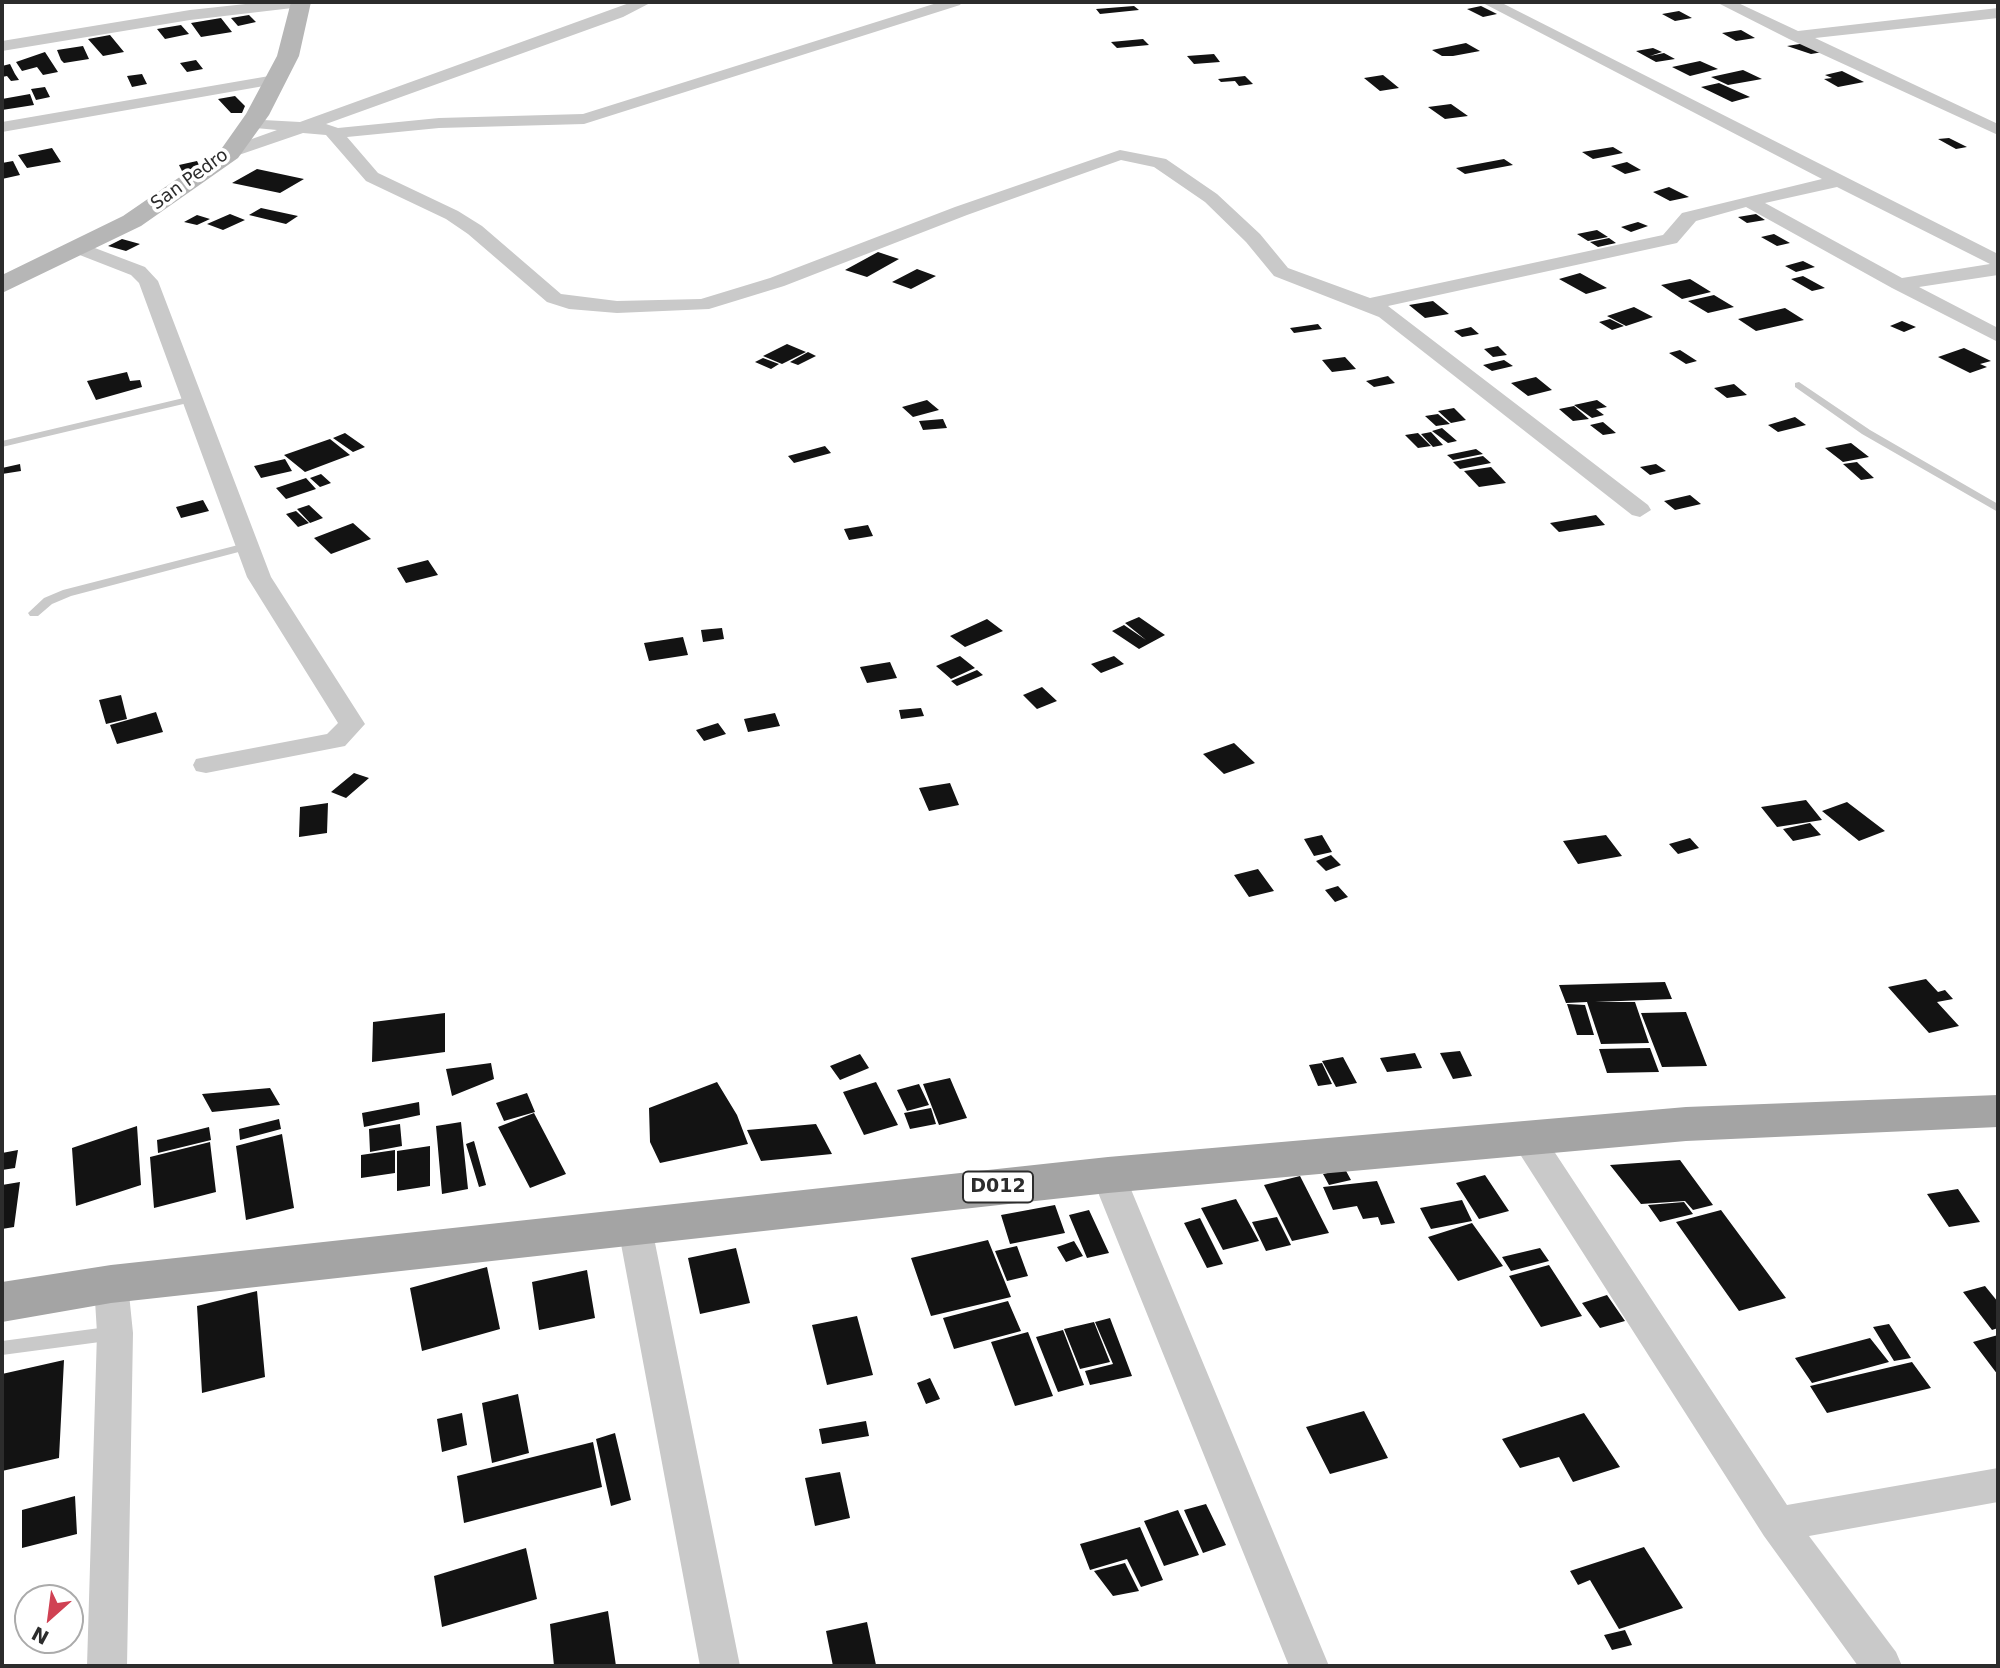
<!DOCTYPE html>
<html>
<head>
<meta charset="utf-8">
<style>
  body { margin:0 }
  #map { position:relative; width:2000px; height:1668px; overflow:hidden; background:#fff; font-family:"DejaVu Sans",sans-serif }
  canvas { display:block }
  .frame { position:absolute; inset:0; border:4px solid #2c2c2c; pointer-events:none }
  .north { position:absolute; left:14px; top:1584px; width:70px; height:70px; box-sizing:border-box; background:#fff; border:2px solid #ababab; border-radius:50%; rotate:208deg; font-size:19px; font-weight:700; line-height:28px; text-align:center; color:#2c2c2c }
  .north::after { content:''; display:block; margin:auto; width:24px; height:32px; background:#d04153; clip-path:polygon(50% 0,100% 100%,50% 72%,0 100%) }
</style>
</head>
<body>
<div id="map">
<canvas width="2000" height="1668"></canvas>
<div class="frame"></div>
<div class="north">N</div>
</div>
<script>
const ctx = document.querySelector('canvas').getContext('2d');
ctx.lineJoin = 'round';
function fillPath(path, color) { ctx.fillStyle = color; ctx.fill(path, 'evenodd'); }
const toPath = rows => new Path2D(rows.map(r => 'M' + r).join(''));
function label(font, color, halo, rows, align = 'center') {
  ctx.font = font + ' "DejaVu Sans",sans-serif'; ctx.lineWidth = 7; ctx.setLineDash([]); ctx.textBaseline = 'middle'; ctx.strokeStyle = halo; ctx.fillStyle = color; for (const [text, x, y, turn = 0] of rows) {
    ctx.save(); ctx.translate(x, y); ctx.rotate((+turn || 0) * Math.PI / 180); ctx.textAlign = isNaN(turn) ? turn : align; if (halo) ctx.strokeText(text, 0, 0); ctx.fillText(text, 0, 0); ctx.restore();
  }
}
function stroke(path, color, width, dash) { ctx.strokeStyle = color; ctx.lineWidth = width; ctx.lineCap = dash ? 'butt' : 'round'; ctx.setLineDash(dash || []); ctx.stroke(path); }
const building = toPath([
  [1134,6,1139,10,1100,14,1096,9],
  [1481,6,1497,14,1483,17,1467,9],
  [1679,11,1692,18,1675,21,1662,14],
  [249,15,256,22,238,26,231,18],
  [221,18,232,32,201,37,191,23],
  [181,25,189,34,165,39,157,29],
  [1741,30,1755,38,1736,41,1722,33],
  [110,35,124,52,103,56,88,39],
  [1143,39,1149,45,1117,48,1111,42],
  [1466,43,1480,51,1453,56,1442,56,1432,50],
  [1806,43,1823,52,1811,54,1787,46],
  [83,46,89,59,64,63,61,60,57,50],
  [1653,48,1662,52,1650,56,1664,53,1675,59,1656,62,1636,51],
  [45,52,58,72,43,75,37,67,22,71,16,62],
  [1214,54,1220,62,1194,64,1187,56],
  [196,60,203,69,187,72,180,63],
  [1700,61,1718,69,1690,76,1672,67],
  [10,64,15,74,19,80,11,81,7,76,2,77,2,66],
  [1743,70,1762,79,1728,85,1711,77],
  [1842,71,1864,82,1838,87,1824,79,1832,78,1825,75],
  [142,74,147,84,132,87,127,76],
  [1383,75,1388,79,1399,88,1380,91,1364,78],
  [1245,76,1253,84,1239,86,1235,81,1221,82,1218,79],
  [1719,83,1750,97,1732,102,1701,87],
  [45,87,50,97,36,100,31,89],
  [30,94,34,105,2,110,2,99],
  [235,96,245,106,242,113,231,113,218,99],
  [1451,104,1468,116,1445,119,1428,107],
  [1949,138,1967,147,1956,149,1938,139],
  [1613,147,1623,153,1593,159,1582,152],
  [52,148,61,162,27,168,18,155],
  [1504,159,1513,165,1465,174,1456,168],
  [13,161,20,175,2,179,2,163],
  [197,161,200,167,183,173,179,165],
  [1627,162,1641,170,1625,174,1611,166],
  [257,169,304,179,280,193,232,183],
  [1669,187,1689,197,1670,201,1653,192],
  [261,208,298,216,286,224,249,215],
  [230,214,245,220,223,230,207,224],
  [1756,214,1765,220,1747,223,1738,217],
  [197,215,210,219,197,225,184,222],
  [1638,222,1648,226,1631,232,1621,227],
  [1597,230,1608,237,1588,241,1577,234],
  [1774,234,1790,243,1777,246,1761,237],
  [1609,238,1616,243,1598,247,1590,242],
  [122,239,140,244,126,251,108,246],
  [878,252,899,259,867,277,845,270],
  [1803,261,1815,267,1796,272,1785,266],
  [917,269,936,276,911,289,892,282],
  [1580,273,1607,288,1586,294,1559,279],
  [1803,276,1825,288,1812,291,1791,279],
  [1690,279,1711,292,1682,299,1661,285],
  [1714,295,1734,307,1708,313,1688,301],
  [1433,301,1449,314,1425,318,1409,305],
  [1634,307,1653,317,1626,326,1607,316],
  [1785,308,1804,320,1756,331,1738,319],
  [1610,319,1624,326,1612,330,1599,322],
  [1902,321,1916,327,1904,332,1890,326],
  [1318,324,1322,329,1294,333,1290,328],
  [1471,327,1479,334,1462,337,1454,331],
  [787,344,806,352,782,364,763,356],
  [1498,346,1507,355,1493,357,1484,349],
  [1964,348,1991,361,1980,364,1987,367,1970,373,1938,357],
  [1680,350,1697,361,1686,364,1669,353],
  [808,352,816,356,798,365,790,362],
  [1345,357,1356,369,1332,372,1322,360],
  [763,358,779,364,771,369,755,362],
  [1504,360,1513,366,1492,371,1483,365],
  [127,372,130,381,140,380,142,387,96,400,87,381],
  [1388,376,1395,383,1374,387,1366,381],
  [1536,377,1552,390,1528,396,1511,383],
  [1734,384,1747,395,1727,398,1714,388],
  [927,400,939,410,913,417,902,407],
  [1597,400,1607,407,1596,409,1604,415,1592,418,1574,405],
  [1574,406,1589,419,1573,421,1559,409],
  [1454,408,1466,420,1451,423,1438,411],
  [1438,414,1450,424,1436,426,1425,416],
  [1795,417,1806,425,1778,432,1768,425],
  [943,419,947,428,923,430,919,421],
  [1603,422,1616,433,1603,435,1590,425],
  [1442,428,1457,441,1448,443,1432,431],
  [1431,432,1443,445,1433,447,1421,434],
  [345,433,365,447,353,452,333,438],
  [1418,433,1431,446,1418,448,1405,435],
  [330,439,350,455,305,472,284,455],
  [1851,443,1869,457,1843,462,1825,448],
  [825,446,831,453,794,463,788,456],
  [1476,449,1483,454,1453,460,1447,455],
  [1483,456,1491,463,1460,469,1453,462],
  [285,459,292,471,261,478,254,466],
  [1857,462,1860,465,1874,478,1861,480,1843,464],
  [20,464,21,471,2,474,2,468],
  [1656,464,1666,471,1650,475,1640,467],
  [1491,467,1506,483,1479,487,1464,471],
  [321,474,331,483,320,487,310,478],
  [306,478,316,489,286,499,276,488],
  [1690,495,1701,504,1675,510,1664,501],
  [203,500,209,511,181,518,176,507],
  [309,505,323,518,310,523,297,509],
  [296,511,309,523,298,527,286,514],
  [1596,515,1605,525,1559,532,1550,523],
  [353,523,371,539,331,554,314,538],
  [868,525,873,536,849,540,844,529],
  [428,560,438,575,406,583,397,568],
  [1139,617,1165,635,1139,649,1112,631,1124,625,1146,640,1125,623],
  [987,619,1003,631,965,647,950,636],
  [722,628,724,639,703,642,701,630],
  [683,637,688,655,649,661,644,643],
  [960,656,975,668,951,679,936,666],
  [1114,656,1124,664,1101,673,1091,664],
  [890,662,897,678,867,683,860,667],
  [977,670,983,675,957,686,951,681],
  [1042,687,1057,701,1037,709,1023,695],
  [121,695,127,719,106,724,99,700],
  [921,708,924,716,901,719,899,710],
  [156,712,163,732,117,744,110,725],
  [775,713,780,726,748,732,744,719],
  [718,723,726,734,704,741,696,730],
  [1234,743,1255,763,1224,774,1203,754],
  [354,773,369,778,346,798,331,792],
  [950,783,959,805,929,811,919,788],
  [1806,800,1822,820,1777,827,1761,807],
  [1847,802,1885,831,1859,841,1822,811],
  [328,803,327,833,299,837,300,807],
  [1810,823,1821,835,1793,841,1783,829],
  [1322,835,1332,852,1314,856,1304,839],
  [1606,835,1622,856,1578,864,1563,841],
  [1690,838,1699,848,1678,854,1669,844],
  [1331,855,1341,865,1326,871,1316,861],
  [1258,869,1274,891,1249,897,1234,875],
  [1338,886,1348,897,1335,902,1325,890],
  [1926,979,1938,992,1945,990,1953,999,1937,1002,1959,1026,1929,1033,1888,987],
  [1665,982,1672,999,1595,1002,1635,1002,1649,1043,1601,1044,1587,1002,1566,1003,1559,985],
  [1567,1004,1585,1005,1594,1035,1577,1035],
  [1686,1012,1707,1066,1662,1067,1641,1013],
  [445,1013,445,1052,372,1062,373,1022],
  [1650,1048,1659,1072,1607,1073,1599,1049],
  [1460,1051,1472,1076,1453,1079,1440,1053],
  [1415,1053,1422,1068,1387,1072,1380,1058],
  [860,1054,869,1068,840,1080,830,1066],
  [1343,1057,1357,1083,1336,1087,1322,1061],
  [491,1063,494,1079,452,1096,446,1069],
  [1322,1063,1332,1084,1318,1086,1309,1065],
  [950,1078,967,1118,939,1125,923,1084],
  [717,1082,737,1115,748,1144,660,1163,650,1142,649,1108],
  [876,1082,898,1125,864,1135,843,1092],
  [919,1084,929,1105,907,1111,897,1090],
  [270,1088,280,1105,212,1112,202,1094],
  [527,1093,535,1112,504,1121,496,1103],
  [419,1102,420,1115,364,1127,362,1113],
  [931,1108,936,1124,910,1129,904,1113],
  [534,1113,566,1174,530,1188,498,1127],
  [279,1119,281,1129,240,1140,239,1129],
  [461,1122,468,1189,442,1194,436,1126],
  [400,1124,402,1146,370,1152,369,1129],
  [816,1124,832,1154,761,1161,747,1130],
  [137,1126,141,1185,76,1206,72,1148],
  [209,1127,211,1140,158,1153,157,1140],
  [282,1134,294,1208,246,1220,236,1146],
  [474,1141,486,1185,479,1187,466,1144],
  [210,1142,216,1192,154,1208,150,1157],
  [430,1146,430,1186,397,1191,397,1151],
  [18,1150,15,1168,2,1170,2,1153],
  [395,1150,395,1173,361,1178,361,1155],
  [1680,1160,1713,1205,1693,1210,1685,1201,1641,1204,1610,1165],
  [1345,1169,1351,1180,1329,1185,1323,1174],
  [1485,1175,1509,1211,1479,1219,1456,1183],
  [1300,1176,1329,1233,1292,1241,1264,1185],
  [1377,1181,1395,1223,1381,1225,1378,1217,1363,1219,1357,1206,1333,1210,1323,1187],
  [20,1182,14,1227,2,1229,2,1185],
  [1958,1189,1980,1222,1949,1227,1927,1194],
  [1236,1199,1259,1241,1223,1250,1201,1208],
  [1462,1200,1472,1221,1431,1229,1420,1208],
  [1684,1202,1693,1214,1660,1222,1648,1205],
  [1055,1205,1065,1233,1010,1244,1001,1215],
  [1089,1210,1109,1253,1087,1258,1069,1215],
  [1721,1210,1786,1298,1739,1311,1676,1222],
  [1277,1217,1291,1245,1266,1251,1252,1222],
  [1200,1218,1223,1264,1207,1268,1184,1223],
  [1472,1223,1503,1266,1458,1281,1428,1237],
  [988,1240,1011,1297,931,1316,911,1258],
  [1074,1241,1083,1256,1066,1262,1057,1247],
  [1017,1246,1028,1276,1007,1281,995,1251],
  [736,1248,750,1303,700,1314,688,1258],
  [1540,1248,1549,1261,1511,1271,1502,1257],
  [1549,1265,1582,1316,1541,1327,1509,1276],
  [487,1267,500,1329,422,1351,410,1288],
  [587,1270,595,1318,539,1330,532,1282],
  [1985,1286,1998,1302,1998,1328,1992,1330,1963,1292],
  [257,1291,265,1377,202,1393,197,1306],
  [1607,1295,1625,1321,1600,1328,1582,1303],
  [1008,1301,1021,1331,954,1349,943,1318],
  [857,1316,873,1375,827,1385,812,1325],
  [1110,1318,1132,1376,1090,1385,1085,1371,1113,1364,1095,1322],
  [1094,1322,1110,1362,1080,1369,1064,1329],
  [1889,1324,1911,1358,1894,1361,1873,1327],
  [1063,1330,1084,1385,1058,1392,1036,1337],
  [1028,1332,1053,1396,1015,1406,991,1342],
  [1998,1335,1998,1375,1973,1342],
  [1870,1338,1889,1362,1812,1383,1795,1358],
  [64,1360,59,1458,2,1471,2,1374],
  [1912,1362,1931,1388,1827,1413,1810,1386],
  [930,1378,940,1399,926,1404,917,1383],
  [518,1394,529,1453,492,1463,482,1403],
  [1364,1411,1388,1458,1330,1474,1306,1427],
  [462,1413,467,1445,442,1452,437,1419],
  [1584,1413,1620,1467,1573,1482,1559,1457,1520,1468,1502,1439],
  [866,1421,869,1436,822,1444,819,1429],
  [615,1433,631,1500,611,1506,596,1439],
  [593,1442,602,1487,464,1523,457,1476],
  [840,1472,850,1518,815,1526,805,1478],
  [75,1496,77,1534,22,1548,22,1510],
  [1206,1504,1226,1545,1203,1553,1184,1510],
  [1178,1510,1199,1555,1164,1566,1144,1521],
  [1140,1527,1163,1580,1141,1587,1127,1559,1090,1570,1080,1544],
  [1644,1547,1683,1608,1619,1629,1590,1580,1578,1585,1570,1571],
  [526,1548,537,1599,442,1627,434,1576],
  [1125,1563,1139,1591,1113,1596,1094,1571],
  [608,1611,616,1666,554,1666,550,1624],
  [867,1622,876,1665,833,1666,826,1631],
  [1625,1630,1632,1645,1612,1650,1604,1635]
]);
const lane = toPath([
  [1799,382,1870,430,1998,504,1998,512,1862,434,1795,387,1795,383,1799,382],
  [192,396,197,399,196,401,2,447,2,441,192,396],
  [246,543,252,547,250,549,71,596,52,604,38,616,30,616,28,613,44,598,63,590,246,543],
  [115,1326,121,1328,124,1333,121,1338,115,1340,2,1355,2,1341,115,1326]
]);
const street = toPath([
  [264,2,309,2,301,7,190,20,2,51,2,41,190,10,264,2],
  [632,2,652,2,623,17,326,124,338,128,439,118,583,114,940,2,962,2,960,5,584,124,439,128,347,137,378,173,458,211,482,226,561,294,617,301,701,299,770,278,955,207,1120,150,1166,159,1217,194,1260,234,1288,268,1370,298,1663,235,1682,213,1822,179,1481,2,1500,2,1998,254,1998,275,1919,287,1998,328,1998,342,1892,288,1746,207,1696,221,1677,243,1388,306,1648,505,1651,510,1640,517,1632,515,1379,317,1274,276,1246,242,1205,202,1154,167,1121,160,967,215,784,286,709,309,617,313,569,309,547,302,468,234,446,219,366,181,326,135,303,133,230,158,221,153,224,149,277,130,245,127,243,123,245,119,300,122,632,2],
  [1837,187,1990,264,1902,278,1765,203,1837,187],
  [1716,2,1736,2,1798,31,1998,8,1998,18,1815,38,1998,124,1998,135,1789,39,1716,2],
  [275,75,281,77,281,83,2,132,2,122,275,75],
  [79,242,145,267,158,281,271,577,365,724,345,746,206,773,196,771,193,765,196,759,206,757,327,734,338,723,247,577,139,283,131,275,72,252,70,248,72,244,79,242],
  [1528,1127,1540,1130,1787,1505,1998,1468,1998,1502,1809,1536,1896,1652,1902,1666,1858,1666,1764,1536,1516,1148,1512,1139,1516,1130,1528,1127],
  [1108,1162,1120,1166,1125,1175,1329,1666,1289,1666,1091,1175,1096,1166,1108,1162],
  [635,1215,647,1219,652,1228,740,1666,700,1666,618,1228,623,1219,635,1215],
  [111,1270,123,1274,128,1284,133,1333,127,1666,87,1666,97,1333,94,1284,99,1274,111,1270]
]);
const secondary = toPath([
  [291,2,311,2,299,56,269,115,238,158,141,226,2,293,2,275,123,216,222,148,246,114,277,56,291,2]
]);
const primary = toPath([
  [1998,1095,1998,1127,1686,1141,1108,1193,111,1303,2,1322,2,1282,111,1265,1108,1157,1686,1107,1998,1095]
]);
const farStreetnames = [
  ["San Pedro",190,180,-36]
];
const shields = [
  [998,1187,70]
];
const shieldNames = [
  ["D012",998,1187]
];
fillPath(building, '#131313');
fillPath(lane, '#c9c9c9');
fillPath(street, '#c9c9c9');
fillPath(secondary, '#b6b6b6');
fillPath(primary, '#a4a4a4');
label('18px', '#2c2c2c', '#fff', farStreetnames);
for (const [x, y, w] of shields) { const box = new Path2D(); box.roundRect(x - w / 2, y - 15.5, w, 31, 5); ctx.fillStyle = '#fff'; ctx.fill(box); stroke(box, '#2c2c2c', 2); }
label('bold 19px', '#2c2c2c', null, shieldNames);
</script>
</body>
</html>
